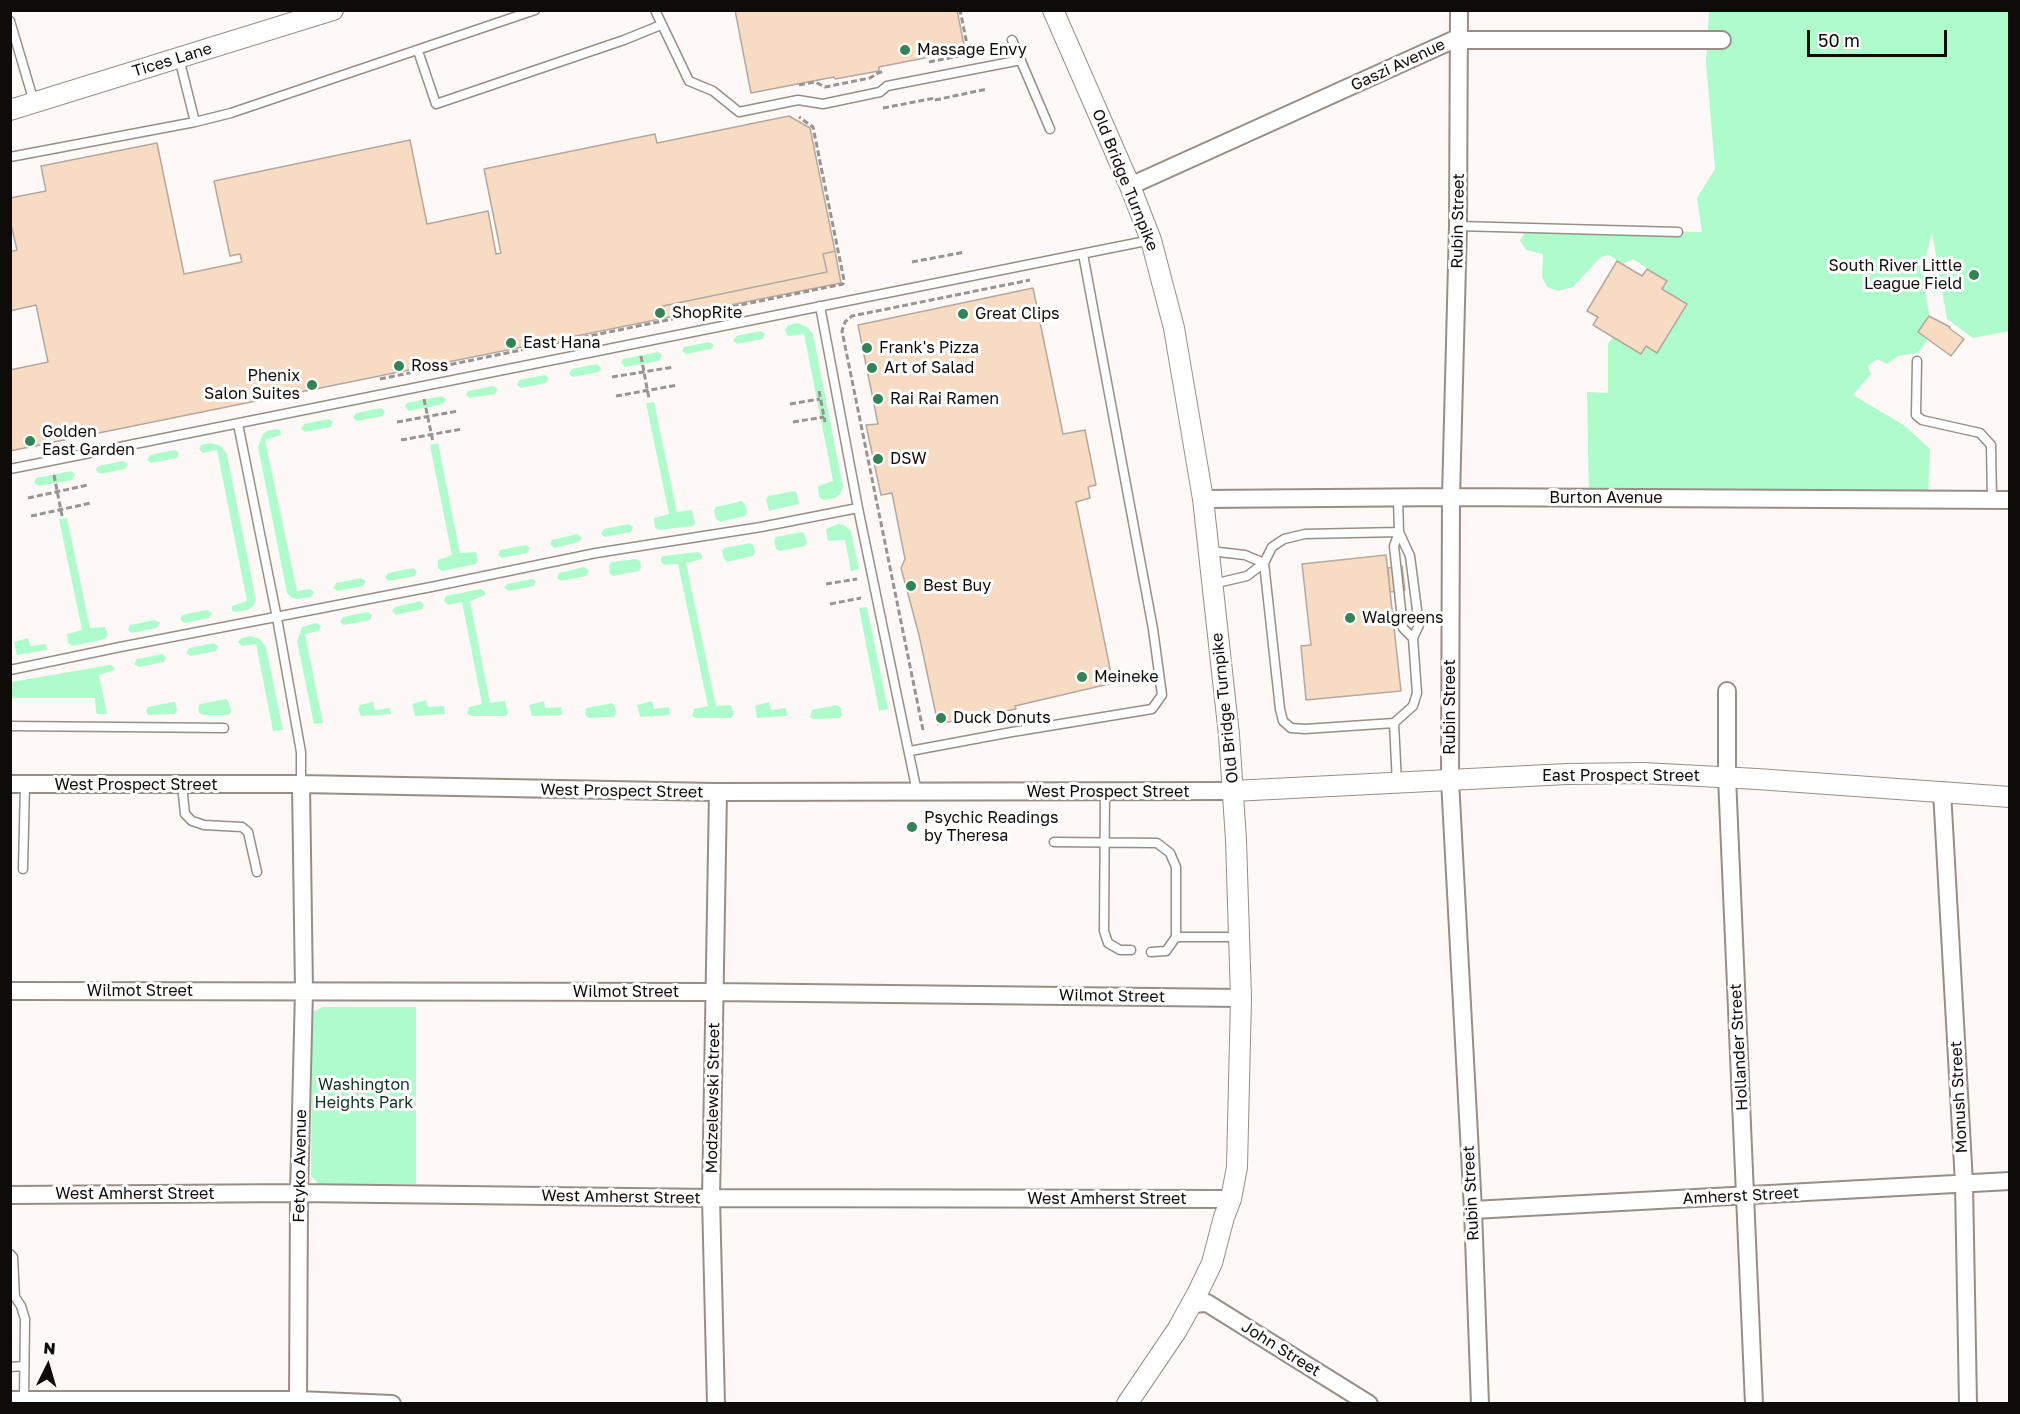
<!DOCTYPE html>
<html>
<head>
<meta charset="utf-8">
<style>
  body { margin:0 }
  #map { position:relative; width:2020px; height:1414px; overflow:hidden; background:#fef9f6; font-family:"Golos Text",sans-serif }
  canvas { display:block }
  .frame { position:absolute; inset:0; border:12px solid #0f0b08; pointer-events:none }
  .north { position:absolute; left:18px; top:1336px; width:60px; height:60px; -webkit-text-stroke:4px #fff; paint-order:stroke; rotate:5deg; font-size:16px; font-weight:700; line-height:24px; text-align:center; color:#0f0b08 }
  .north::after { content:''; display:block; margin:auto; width:21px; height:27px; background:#0f0b08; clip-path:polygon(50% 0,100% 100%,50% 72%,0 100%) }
  .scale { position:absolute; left:1807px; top:30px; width:140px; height:27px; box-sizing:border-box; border:3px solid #0f0b08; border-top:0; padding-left:8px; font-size:18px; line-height:21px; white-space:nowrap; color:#0f0b08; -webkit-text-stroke:4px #fff; paint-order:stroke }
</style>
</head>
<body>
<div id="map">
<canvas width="2020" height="1414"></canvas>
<div class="frame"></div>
<div class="north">N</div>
<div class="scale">50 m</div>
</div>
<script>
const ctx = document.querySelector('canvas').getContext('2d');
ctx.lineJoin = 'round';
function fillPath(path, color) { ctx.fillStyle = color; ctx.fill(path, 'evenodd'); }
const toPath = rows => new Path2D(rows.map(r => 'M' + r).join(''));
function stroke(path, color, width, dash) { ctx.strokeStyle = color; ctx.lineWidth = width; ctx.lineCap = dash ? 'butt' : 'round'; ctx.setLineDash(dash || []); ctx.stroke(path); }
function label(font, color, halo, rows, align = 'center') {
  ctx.font = font + ' "Golos Text",sans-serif'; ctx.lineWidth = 6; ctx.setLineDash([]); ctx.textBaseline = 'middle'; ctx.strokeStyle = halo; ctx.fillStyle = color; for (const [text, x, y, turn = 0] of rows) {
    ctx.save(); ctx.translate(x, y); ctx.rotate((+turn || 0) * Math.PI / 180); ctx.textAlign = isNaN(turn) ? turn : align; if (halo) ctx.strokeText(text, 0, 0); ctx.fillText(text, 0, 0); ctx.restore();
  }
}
const green = toPath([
  [1709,11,2009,11,2009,331,1973,338,1947,319,1932,233,1923,269,1929,316,1928,339,1918,353,1898,356,1887,364,1877,359,1868,366,1871,374,1853,395,1905,426,1930,449,1928,499,1589,498,1587,392,1608,393,1608,344,1613,337,1641,354,1646,346,1657,353,1687,304,1662,289,1667,281,1633,259,1623,264,1609,255,1601,257,1573,287,1558,291,1547,287,1542,277,1543,254,1526,250,1520,240,1528,228,1702,232,1697,198,1715,169,1706,62],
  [798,323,807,327,813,334,843,487,840,494,835,498,824,500,819,497,818,486,833,481,804,334,790,336,787,335,785,330,788,325],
  [761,331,765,334,763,339,737,344,733,341,736,336],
  [709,342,714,345,711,349,686,354,682,351,684,347],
  [658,352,662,355,659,361,625,367,621,363,623,359],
  [597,364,601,368,599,372,573,377,569,374,572,369],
  [545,375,549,378,546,383,521,388,517,385,519,380],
  [493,386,498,389,495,394,470,398,466,395,468,391],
  [442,396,446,399,443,404,409,411,405,407,407,403],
  [654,402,677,512,692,510,695,523,693,526,659,530,655,528,654,518,669,514,646,403],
  [381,408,385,411,383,416,357,421,353,418,356,413],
  [329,419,333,422,331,427,305,432,301,429,304,424],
  [277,429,280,430,281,435,265,440,297,591,310,589,314,592,311,597,298,599,292,598,287,593,258,447,263,434,267,431],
  [211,443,221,446,227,454,256,600,253,606,248,610,235,612,232,611,232,606,247,601,217,450,203,453,199,449,201,445],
  [438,443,460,553,476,552,478,560,476,564,442,571,438,568,438,560,452,555,430,445],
  [175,450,179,453,177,458,151,463,147,460,150,455],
  [123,461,128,464,125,469,100,474,96,470,98,466],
  [71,471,75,475,72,480,39,486,34,483,36,478],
  [794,491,797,493,799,504,769,511,766,500,768,496],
  [742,501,745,504,747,512,745,516,720,522,716,519,714,510,716,507],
  [67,518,90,628,105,627,108,635,105,639,72,646,68,643,67,634,82,630,59,519],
  [629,524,633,527,631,532,605,537,601,534,604,529],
  [838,524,844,525,851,531,859,569,851,571,845,540,828,541,826,529],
  [802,532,804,533,807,542,805,546,780,551,776,549,774,541,776,537],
  [577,534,582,538,579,542,554,548,550,544,552,540],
  [750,543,753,545,755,552,753,556,727,562,724,559,722,551,724,548],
  [526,545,530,548,527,553,502,558,498,555,500,550],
  [698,552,702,555,702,559,686,563,716,706,731,705,734,714,731,718,696,718,692,716,694,709,708,706,678,564,665,565,661,562,661,558,663,556],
  [636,559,640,561,641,567,639,571,614,576,610,574,609,566,611,562],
  [584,567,589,571,586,576,561,581,557,578,559,573],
  [413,568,417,571,415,576,389,581,385,578,388,573],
  [361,578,366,581,363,586,338,591,333,588,336,583],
  [532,579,536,581,534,586,509,591,504,588,507,584],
  [481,589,485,592,485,595,470,601,490,703,505,701,508,713,506,716,471,716,467,714,469,707,482,704,462,602,448,605,444,601,446,596],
  [420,601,424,605,422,609,396,615,392,611,395,607],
  [867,607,888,709,879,711,859,608],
  [207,610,212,613,209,618,184,623,180,619,182,615],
  [368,612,372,615,370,620,344,625,340,622,343,617],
  [155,620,160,623,157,628,132,633,128,630,130,625],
  [316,623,321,626,318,631,305,634,323,723,314,724,297,641,302,627],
  [250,636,260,639,266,647,283,730,273,731,256,644,242,646,238,642,241,638],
  [28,638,30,646,46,644,47,650,17,655,14,642],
  [214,643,218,646,216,651,191,656,186,653,189,648],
  [162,654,166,657,164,662,139,667,134,664,137,659],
  [110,665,114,667,114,670,99,675,107,714,97,714,96,712,95,698,11,698,11,682],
  [226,699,229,702,231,711,229,715,203,715,199,713,198,708,200,704],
  [426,700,428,707,444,706,445,714,415,716,412,704],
  [544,701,545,708,561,707,562,715,532,716,529,705],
  [652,701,654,709,669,707,670,715,640,717,637,705],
  [172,702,175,702,177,710,175,714,148,715,146,711,148,707],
  [373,702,375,710,390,708,391,714,361,716,358,709,360,705],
  [769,702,771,710,786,708,787,716,757,718,755,706],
  [612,703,615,706,616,713,614,717,589,718,585,715,586,708],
  [837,705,841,708,842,715,840,718,814,719,810,717,812,710],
  [323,1007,416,1007,416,1184,320,1185,311,1176,312,1012]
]);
const building = toPath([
  [735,10,957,10,965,50,879,67,879,71,835,79,834,77,751,93,735,10],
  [789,116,810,128,835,251,823,254,827,272,663,306,665,318,10,451,10,370,48,362,36,305,10,311,10,252,17,250,10,220,10,198,46,191,41,166,157,143,184,274,242,262,240,254,230,256,214,181,410,140,427,224,488,211,496,254,501,253,484,169,655,134,657,143,789,116],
  [835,251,841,283,665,318,663,306,827,272,823,254,835,251],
  [1617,261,1642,276,1647,269,1667,281,1662,289,1687,304,1657,353,1646,346,1641,354,1593,325,1598,317,1587,311,1617,261],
  [1033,288,1063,434,1085,430,1096,485,1088,487,1090,498,1076,502,1113,683,1015,706,1016,709,938,724,919,635,901,568,905,559,892,493,881,495,866,425,878,424,858,325,1033,288],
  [1929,316,1950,327,1949,328,1964,339,1951,356,1918,332,1929,316],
  [1386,555,1401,691,1306,700,1301,646,1311,645,1302,564,1386,555],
  [1402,566,1405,590,1390,592,1388,568,1402,566]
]);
const path = toPath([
  [929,62,969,54,960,10],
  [799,85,815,82,825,87,870,78,878,73,884,71],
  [935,100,987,89],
  [883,108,935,98],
  [912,262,965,252],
  [641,356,649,399],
  [612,377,674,367],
  [380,379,843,284,844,280,813,127,799,117],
  [819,391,825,422],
  [616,396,678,385],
  [424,399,433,442],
  [790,404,820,399],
  [397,422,458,411],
  [793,422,824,417],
  [401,440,462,429],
  [54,475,62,516],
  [28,498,88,485],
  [31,516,91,503],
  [826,584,857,579],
  [830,604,861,598],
  [923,730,842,331,845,322,852,316,1030,280]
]);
const service = toPath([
  [655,10,689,81,713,91,739,112,798,100,823,104,880,92,887,86,1021,60],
  [10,21,34,102],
  [1012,40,1050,129],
  [418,51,436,104,624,40,661,25],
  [179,58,195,122],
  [10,157,195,122,231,113,535,10],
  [1458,226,1678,232],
  [820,306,858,508,917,792],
  [1917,361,1916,415,1922,420,1980,433,1991,445,1992,500],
  [238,424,277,618,301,752,301,784],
  [10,469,1151,240],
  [1398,498,1399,532,1394,546,1403,628,1413,638,1417,693,1413,706,1394,723,1305,729,1291,728,1283,721,1280,709,1264,563,1272,547,1284,539,1305,534,1399,532],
  [1399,532,1410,556,1419,625,1413,638],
  [1210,551,1245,555,1264,563,1247,576,1213,584],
  [10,670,120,647,431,587,596,553,761,527,858,508],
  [1394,723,1397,783],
  [10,726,224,728],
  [910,751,1012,732,1152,709,1162,695,1153,629,1083,254],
  [182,785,185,814,192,821,204,825,242,827,248,832,257,872],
  [1105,792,1104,931,1108,943,1120,950,1131,950],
  [1054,842,1157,843,1170,853,1176,867,1176,937,1239,937],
  [23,869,25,784],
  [1151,952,1166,951,1176,937],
  [10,1254,13,1257,15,1297,21,1306,25,1319,24,1400],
  [10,1367,24,1366]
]);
const minor = toPath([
  [1459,10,1458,226,1451,497,1450,780,1473,1210,1480,1404],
  [1130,186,1453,40,1722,40],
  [1203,499,1451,497,2010,500],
  [1727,691,1727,777,1754,1404],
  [10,784,301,784,714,792,1233,791],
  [1942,791,1964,1183,1968,1404],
  [10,991,714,992,1241,998],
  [10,1195,299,1193,711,1198,1231,1199],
  [1473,1210,2010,1181],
  [1191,1304,1207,1303,1369,1404],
  [10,1400,298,1400,392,1404],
  [298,1404,299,1193,304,991,301,784],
  [716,1404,711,1198,718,792]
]);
const tertiary = toPath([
  [1053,10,1130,186,1151,240,1174,328,1203,499,1229,735,1236,840,1241,998,1237,1167,1231,1199,1224,1217,1212,1263,1197,1294,1177,1330,1127,1404],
  [10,110,333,10],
  [1233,791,1567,774,1643,773,1757,779,2010,797]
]);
const markers = [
  [905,50,6,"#328456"],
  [1974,275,6,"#328456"],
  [660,313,6,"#328456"],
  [963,314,6,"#328456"],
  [511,343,6,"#328456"],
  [867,348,6,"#328456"],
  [399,366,6,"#328456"],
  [872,368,6,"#328456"],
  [312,385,6,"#328456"],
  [878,399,6,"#328456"],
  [30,441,6,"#328456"],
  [878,459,6,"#328456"],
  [911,586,6,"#328456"],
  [1350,618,6,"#328456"],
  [1082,677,6,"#328456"],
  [941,718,6,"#328456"],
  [912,827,6,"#328456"]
];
const poiNames = [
  ["Massage Envy",917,50],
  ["South River Little",1962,266,"right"],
  ["League Field",1962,284,"right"],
  ["ShopRite",672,313],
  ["Great Clips",975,314],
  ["East Hana",523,343],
  ["Frank's Pizza",879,348],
  ["Ross",411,366],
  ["Art of Salad",884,368],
  ["Phenix",300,376,"right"],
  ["Salon Suites",300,394,"right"],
  ["Rai Rai Ramen",890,399],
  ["Golden",42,432],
  ["East Garden",42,450],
  ["DSW",890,459],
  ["Best Buy",923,586],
  ["Walgreens",1362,618],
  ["Meineke",1094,677],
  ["Duck Donuts",953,718],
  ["Psychic Readings",924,818],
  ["by Theresa",924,836]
];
const streetNames = [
  ["Tices Lane",172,60,-17],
  ["Gaszi Avenue",1398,65,-25],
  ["Old Bridge Turnpike",1125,180,68],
  ["Rubin Street",1458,221,-89],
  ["Burton Avenue",1606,498],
  ["Rubin Street",1450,707,-90],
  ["Old Bridge Turnpike",1225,708,-96],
  ["East Prospect Street",1621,776],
  ["West Prospect Street",136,785],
  ["West Prospect Street",622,791,1],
  ["West Prospect Street",1108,792],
  ["Wilmot Street",140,991],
  ["Wilmot Street",626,992],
  ["Wilmot Street",1112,996,1],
  ["Hollander Street",1739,1047,-93],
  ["Monush Street",1959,1097,-93],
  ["Modzelewski Street",713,1098,-89],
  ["Fetyko Avenue",300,1166,-89],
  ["Rubin Street",1471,1193,-93],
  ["West Amherst Street",135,1194],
  ["Amherst Street",1741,1196,-3],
  ["West Amherst Street",621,1197,1],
  ["West Amherst Street",1107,1199],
  ["John Street",1281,1349,32]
];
const parkNames = [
  ["Washington",364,1085],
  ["Heights Park",364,1103]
];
fillPath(green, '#aefccb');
fillPath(building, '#f8dbc3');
stroke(building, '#b4a9a0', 1.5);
stroke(service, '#988e85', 11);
stroke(minor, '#988e85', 20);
stroke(tertiary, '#988e85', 22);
stroke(path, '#989491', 3, [6, 3]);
stroke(service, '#fff', 8);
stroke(minor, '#fff', 16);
stroke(tertiary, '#fff', 20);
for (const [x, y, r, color] of markers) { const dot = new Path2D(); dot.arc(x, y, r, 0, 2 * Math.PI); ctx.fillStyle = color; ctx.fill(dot); stroke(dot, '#fff', 2); }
label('16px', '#0f0b08', '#fff', poiNames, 'left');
label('16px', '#0f0b08', '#fff', streetNames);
label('16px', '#0d321e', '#fff', parkNames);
</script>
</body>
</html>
